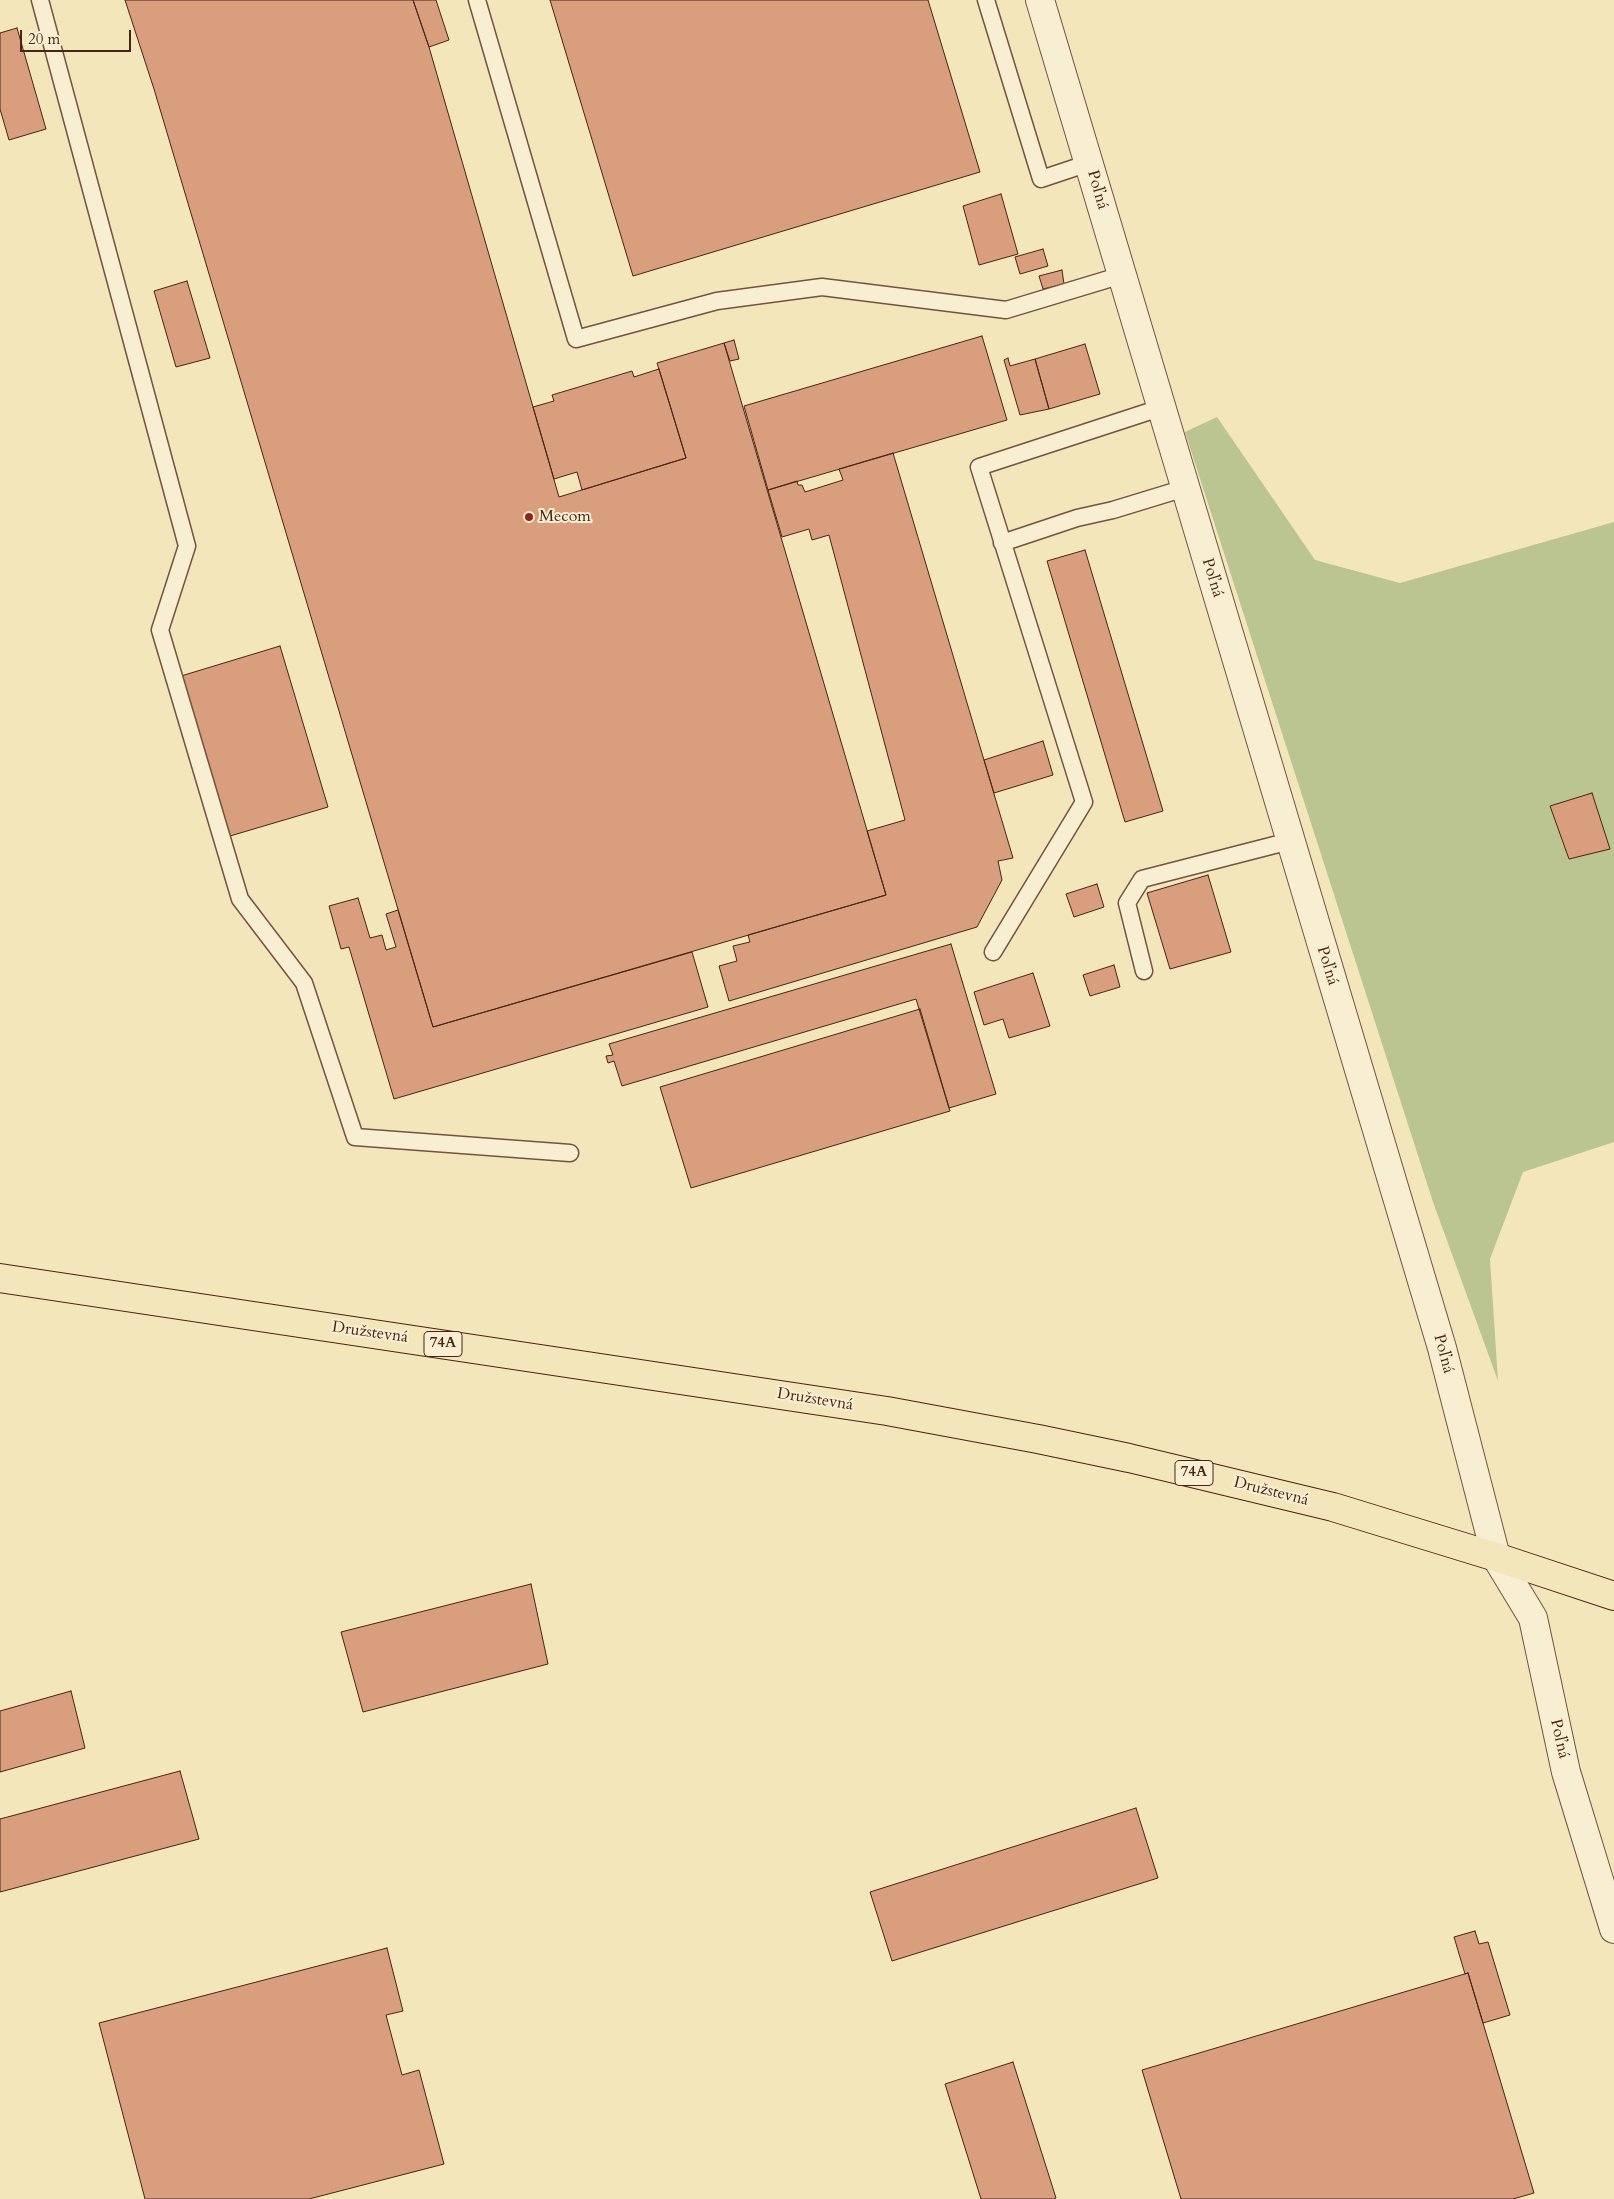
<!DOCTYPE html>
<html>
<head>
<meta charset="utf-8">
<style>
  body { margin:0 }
  #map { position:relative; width:1614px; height:2199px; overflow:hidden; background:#f4e6bb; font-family:Cardo,serif }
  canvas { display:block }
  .scale { position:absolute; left:20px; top:30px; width:111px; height:22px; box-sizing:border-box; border:2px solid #472415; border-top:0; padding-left:6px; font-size:15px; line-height:18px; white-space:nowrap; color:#472415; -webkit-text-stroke:4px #f8efd3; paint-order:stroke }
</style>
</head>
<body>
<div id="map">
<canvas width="1614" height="2199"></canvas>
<div class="scale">20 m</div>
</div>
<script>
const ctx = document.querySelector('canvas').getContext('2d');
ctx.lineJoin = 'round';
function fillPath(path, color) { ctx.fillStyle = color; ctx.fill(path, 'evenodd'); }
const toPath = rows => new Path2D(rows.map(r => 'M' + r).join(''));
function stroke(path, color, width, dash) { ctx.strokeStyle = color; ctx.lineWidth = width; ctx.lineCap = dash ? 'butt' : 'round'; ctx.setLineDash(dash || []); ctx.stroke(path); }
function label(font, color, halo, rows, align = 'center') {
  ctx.font = font + ' Cardo,serif'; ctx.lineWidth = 4; ctx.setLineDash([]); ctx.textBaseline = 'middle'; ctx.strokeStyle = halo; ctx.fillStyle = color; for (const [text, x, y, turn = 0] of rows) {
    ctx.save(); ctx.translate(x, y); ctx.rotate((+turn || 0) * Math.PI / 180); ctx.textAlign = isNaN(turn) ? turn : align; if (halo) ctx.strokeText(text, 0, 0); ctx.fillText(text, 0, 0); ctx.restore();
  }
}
const green = toPath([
  [1217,417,1315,560,1400,583,1614,522,1614,1142,1523,1172,1490,1259,1498,1381,1433,1202,1185,432]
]);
const building = toPath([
  [125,0,413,0,429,47,559,497,686,458,657,363,724,343,886,895,433,1027,154,89,125,0],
  [413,0,436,0,449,40,429,47,413,0],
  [550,0,928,0,980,172,633,276,550,0],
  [17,28,46,129,9,140,0,109,0,33,17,28],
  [1001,194,1018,254,979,265,963,206,1001,194],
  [1043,249,1048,266,1020,274,1015,257,1043,249],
  [1062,270,1064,284,1043,289,1039,276,1062,270],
  [187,281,210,358,176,367,154,291,187,281],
  [982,336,1007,420,768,490,744,406,982,336],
  [734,340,739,359,730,361,724,343,734,340],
  [1085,344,1100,394,1049,409,1035,359,1085,344],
  [1008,358,1010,366,1035,359,1049,409,1020,415,1004,360,1008,358],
  [659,369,686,458,582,490,577,472,554,479,533,407,554,401,552,395,632,371,634,377,659,369],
  [893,453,1013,858,998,861,1002,880,977,927,729,1001,719,966,737,961,733,946,750,942,748,935,886,895,867,831,905,820,829,535,812,540,809,529,782,537,768,490,797,481,798,485,802,485,805,492,843,480,839,469,893,453],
  [1085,550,1163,811,1125,822,1047,561,1085,550],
  [280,646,328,807,230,836,181,676,280,646],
  [1043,741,1053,775,994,793,984,760,1043,741],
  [1592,793,1610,849,1569,859,1550,806,1592,793],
  [1208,875,1231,952,1170,969,1147,893,1208,875],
  [1097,884,1104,907,1074,917,1066,894,1097,884],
  [358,898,370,938,382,935,386,950,396,947,386,914,398,910,433,1027,692,952,708,1007,394,1099,349,947,341,949,329,906,358,898],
  [951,944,996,1094,949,1108,916,999,622,1086,614,1061,608,1063,606,1056,613,1055,609,1044,951,944],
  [1114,965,1120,987,1090,996,1083,975,1114,965],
  [1033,973,1050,1026,1009,1038,1003,1019,984,1025,974,992,1033,973],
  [920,1009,950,1111,691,1188,660,1087,920,1009],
  [531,1584,548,1664,363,1712,341,1632,531,1584],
  [71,1691,85,1748,0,1772,0,1711,71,1691],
  [180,1771,199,1839,0,1892,0,1819,180,1771],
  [1136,1808,1158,1878,892,1961,870,1892,1136,1808],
  [1475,1931,1479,1944,1488,1942,1510,2015,1483,2023,1468,1973,1465,1974,1454,1937,1475,1931],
  [387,1948,403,2011,386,2015,402,2075,419,2070,444,2164,309,2199,145,2199,99,2023,387,1948],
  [1468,1973,1534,2193,1513,2199,1181,2199,1142,2070,1468,1973],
  [1013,2062,1056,2198,1054,2199,981,2199,945,2084,1013,2062]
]);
const lane = toPath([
  [40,0,187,546,160,630,240,899,304,983,355,1137,570,1153],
  [477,0,576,339,717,301,822,287,1006,310,1122,275],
  [986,0,1041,179,1089,163],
  [1002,543,1077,518,1113,510,1185,488],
  [993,952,1084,802,979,467,1160,408],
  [1144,971,1127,903,1142,879,1290,841]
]);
const street = toPath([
  [1040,0,1442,1348,1496,1557,1533,1618,1566,1772,1614,1929]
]);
const primary = toPath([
  [0,1278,887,1411,1038,1439,1129,1458,1333,1507,1496,1557,1614,1596]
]);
const markers = [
  [529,517,5,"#8f2418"]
];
const shields = [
  [443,1344,38],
  [1194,1473,38]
];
const shieldNames = [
  ["74A",443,1344],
  ["74A",1194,1473]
];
const streetNames = [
  ["Poľná",1097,190,74],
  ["Poľná",1212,578,73],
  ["Poľná",1327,966,73],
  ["Družstevná",370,1333,8],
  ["Poľná",1443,1354,75],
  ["Družstevná",815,1400,9],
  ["Družstevná",1271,1492,14],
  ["Poľná",1559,1739,77]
];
const poiNames = [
  ["Mecom",539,517]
];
fillPath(green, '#bac591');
fillPath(building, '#d89e7d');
stroke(building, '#472415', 1);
stroke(lane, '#72543e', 19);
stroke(street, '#72543e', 30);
stroke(primary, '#472415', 30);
stroke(lane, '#f8efd3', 16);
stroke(street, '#f8efd3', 28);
stroke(primary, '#f4e6bb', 28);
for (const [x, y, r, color] of markers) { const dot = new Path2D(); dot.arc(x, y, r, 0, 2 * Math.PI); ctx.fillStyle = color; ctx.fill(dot); stroke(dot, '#f8efd3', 2); }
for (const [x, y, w] of shields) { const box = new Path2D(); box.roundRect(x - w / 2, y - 12.5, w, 25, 4); ctx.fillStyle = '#f8efd3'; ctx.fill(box); stroke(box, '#472415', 1); }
label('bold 15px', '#472415', null, shieldNames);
label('16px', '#472415', '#f8efd3', streetNames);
label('16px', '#472415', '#f8efd3', poiNames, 'left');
</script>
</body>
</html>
